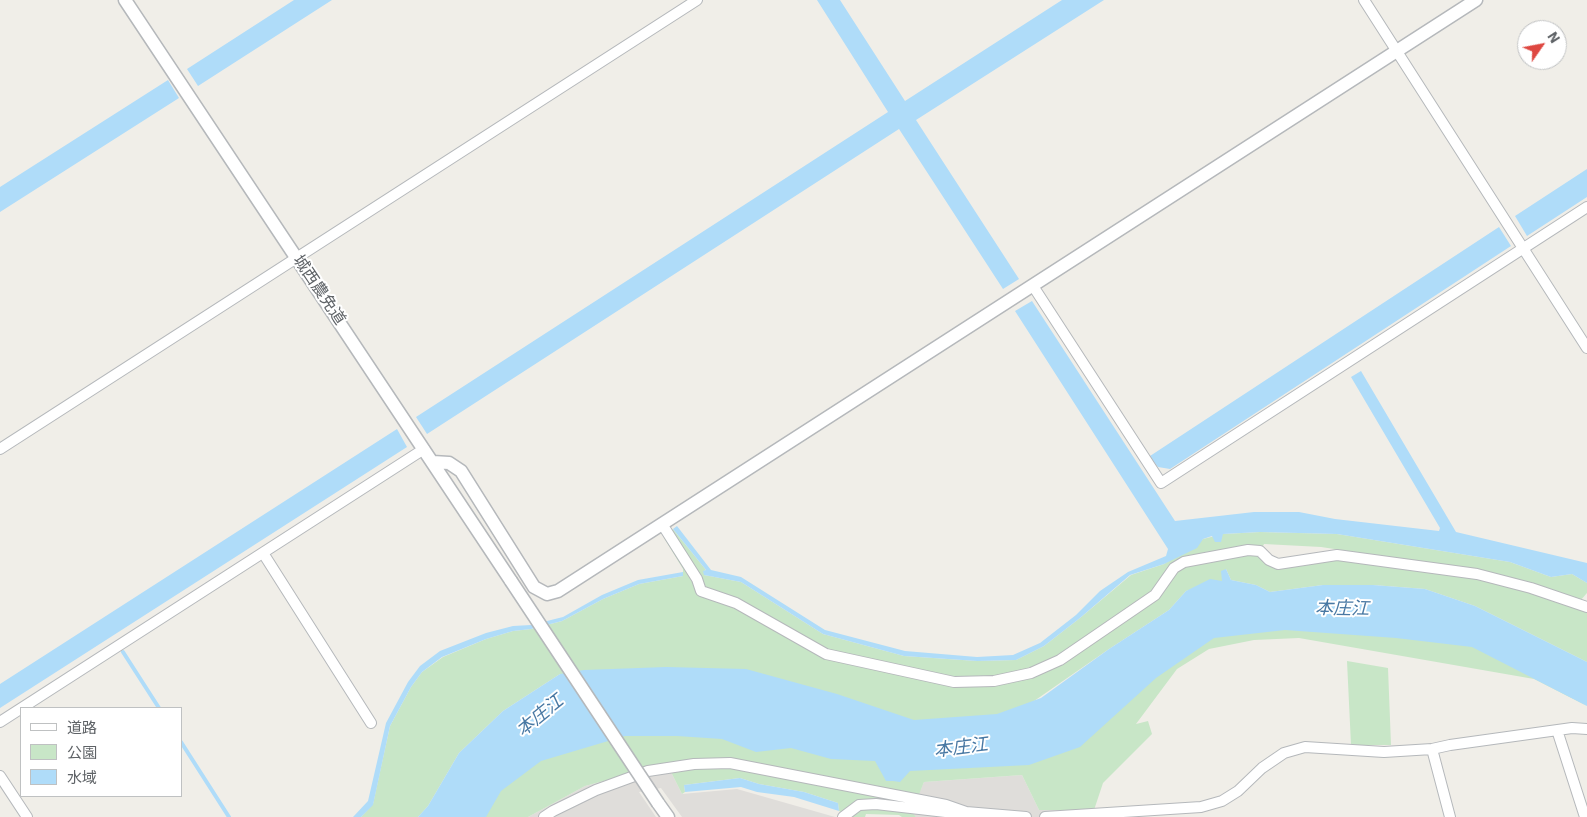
<!DOCTYPE html>
<html>
<head>
<meta charset="utf-8">
<style>
  body { margin:0 }
  #map { position:relative; width:1587px; height:817px; overflow:hidden; background:#f0eee8; font-family:"IBM Plex Sans","Noto Sans JP",sans-serif }
  canvas { display:block }
  .legend { position:absolute; left:20px; top:707px; width:162px; height:90px; box-sizing:border-box; background:#fff; border:1px solid #bfc1c2; margin:0; padding:6px 9px; list-style:none; font-size:15px; color:#5f6367 }
  .legend li { display:flex; align-items:center; gap:10px; height:25px }
  .legend b { width:25px; border:1px solid #bfc1c2 }
  .north { position:absolute; left:1517px; top:20px; width:50px; height:50px; box-sizing:border-box; background:#fff; border:1px solid #bfc1c2; border-radius:50%; rotate:57deg; font-size:14px; font-weight:700; line-height:20px; text-align:center; color:#5f6367 }
  .north::after { content:''; display:block; margin:auto; width:18px; height:22px; background:#de4741; clip-path:polygon(50% 0,100% 100%,50% 72%,0 100%) }
</style>
</head>
<body>
<div id="map">
<canvas width="1587" height="817"></canvas>
<ul class="legend">
<li><b style="height:6px;background:#fff"></b>道路</li>
<li><b style="height:14px;background:#c8e6c7"></b>公園</li>
<li><b style="height:14px;background:#afdcf9"></b>水域</li>
</ul>
<div class="north">N</div>
</div>
<script>
const ctx = document.querySelector('canvas').getContext('2d');
ctx.lineJoin = 'round';
function fillPath(path, color) { ctx.fillStyle = color; ctx.fill(path, 'evenodd'); }
const toPath = rows => new Path2D(rows.map(r => 'M' + r).join(''));
function stroke(path, color, width, dash) { ctx.strokeStyle = color; ctx.lineWidth = width; ctx.lineCap = dash ? 'butt' : 'round'; ctx.setLineDash(dash || []); ctx.stroke(path); }
function label(font, color, halo, rows, align = 'center') {
  ctx.font = font + ' "IBM Plex Sans","Noto Sans JP",sans-serif'; ctx.lineWidth = 4; ctx.setLineDash([]); ctx.textBaseline = 'middle'; ctx.strokeStyle = halo; ctx.fillStyle = color; for (const [text, x, y, turn = 0] of rows) {
    ctx.save(); ctx.translate(x, y); ctx.rotate((+turn || 0) * Math.PI / 180); ctx.textAlign = isNaN(turn) ? turn : align; if (halo) ctx.strokeText(text, 0, 0); ctx.fillText(text, 0, 0); ctx.restore();
  }
}
const industrial = toPath([
  [667,764,682,794,737,789,835,817,682,817,661,788,639,792,656,817,528,817,585,786],
  [1022,775,1039,810,1094,810,1096,817,916,817,911,812,924,782]
]);
const green = toPath([
  [673,529,706,570,704,571,704,575,741,582,823,634,904,656,977,661,1016,660,1044,646,1080,618,1131,575,1164,564,1203,539,1223,534,1260,532,1337,534,1510,562,1551,577,1572,574,1587,583,1587,593,1580,601,1587,604,1587,662,1475,606,1425,589,1373,585,1323,585,1270,592,1256,585,1231,580,1226,569,1222,581,1186,591,1169,610,1109,649,988,733,560,674,503,711,459,753,428,806,418,817,361,817,373,804,390,726,411,687,422,672,443,657,486,639,513,631,531,629,562,621,603,599,639,584,683,576,683,569,664,538],
  [1264,544,1321,547,1381,556,1337,558,1275,568,1259,555],
  [1273,621,1491,645,1587,706,1534,679,1299,638,1254,640,1209,649,1177,669,1136,724,1148,721,1152,734,1103,783,1094,810,1039,810,1022,775,924,782,912,812,916,817,902,817,899,815,866,814,865,817,849,817,839,811,838,803,804,792,759,784,740,778,684,785,685,792,682,794,667,764,585,786,528,817,467,817,564,720,796,737,909,762,1183,640],
  [1347,661,1388,668,1391,745,1351,745]
]);
const water = toPath([
  [294,0,332,0,198,86,187,69],
  [817,0,840,0,905,101,1062,0,1104,0,916,120,1019,279,1003,289,899,129,427,434,416,417,888,112],
  [168,80,179,98,0,212,0,187],
  [1587,169,1587,197,1527,236,1515,216],
  [1499,227,1511,246,1170,469,1158,467,1154,462,1150,456],
  [1032,301,1175,521,1254,512,1299,512,1335,519,1439,531,1440,528,1351,377,1361,371,1456,532,1587,563,1587,583,1572,574,1551,577,1510,562,1337,534,1260,532,1223,534,1221,542,1215,542,1212,536,1203,539,1197,548,1164,564,1130,575,1080,618,1044,646,1016,660,977,661,904,656,823,634,741,582,704,575,703,571,706,570,673,529,677,526,711,570,741,577,825,630,905,651,977,657,1013,655,1040,643,1076,615,1100,591,1128,572,1166,556,1168,549,1015,311],
  [397,429,407,447,0,708,0,684],
  [1226,569,1231,580,1256,585,1270,592,1323,585,1373,585,1425,589,1475,606,1587,662,1587,706,1472,647,1396,638,1285,630,1214,638,1156,678,1080,747,1029,765,910,771,900,782,893,781,886,781,875,761,831,759,791,748,756,752,722,739,677,736,625,736,541,761,501,791,486,817,418,817,428,806,459,753,503,711,560,674,584,670,666,667,746,669,837,694,914,720,997,714,1041,698,1109,649,1169,610,1186,591,1210,579,1222,581,1221,571],
  [683,572,683,576,639,584,603,599,562,621,531,629,513,631,486,639,442,657,422,672,411,687,390,726,373,805,361,817,353,817,368,801,386,723,408,682,420,666,440,651,486,633,513,626,531,625,563,617,602,595,638,580],
  [740,778,759,784,804,792,838,803,839,811,794,797,757,792,741,787,685,792,684,785]
]);
const stream = toPath([
  [123,652,159,708],
  [181,742,229,817]
]);
const minor = toPath([
  [1364,0,1587,348],
  [1033,286,1161,483,1587,207],
  [0,449,697,0],
  [662,524,697,579,701,591,736,603,826,654,954,682,994,681,1031,673,1060,660,1155,595,1174,568,1184,562,1248,550,1260,551,1269,560,1278,564,1337,555,1477,574,1531,588,1587,607],
  [263,553,371,723],
  [0,722,424,449],
  [1557,730,1585,817],
  [1432,749,1450,817],
  [0,776,27,817],
  [544,817,553,811,596,790,648,771,694,764,730,763,946,805,966,812],
  [843,817,859,805,876,804,954,813,966,812,1026,817],
  [1045,817,1201,807,1222,801,1238,791,1262,768,1284,753,1305,747,1384,752,1432,749,1450,745,1572,728,1587,729]
]);
const tertiary = toPath([
  [125,0,511,581],
  [433,462,449,463,461,471,534,587,547,594,558,591,1476,0],
  [658,803,668,817]
]);
const tertiaryBridge = toPath([
  [511,581,658,803]
]);
const streetNames = [
  ["城西農免道",319,290,56]
];
const waterNames = [
  ["本庄江",1342,609,1],
  ["本庄江",540,716,-39],
  ["本庄江",961,748,-7]
];
fillPath(industrial, '#dfddda');
fillPath(green, '#c8e6c7');
fillPath(water, '#afdcf9');
stroke(stream, '#afdcf9', 4);
stroke(minor, '#b5b8bb', 12);
stroke(tertiary, '#b5b8bb', 15);
stroke(minor, '#fff', 10);
stroke(tertiary, '#fff', 12);
stroke(tertiaryBridge, '#b5b8bb', 15, []);
stroke(tertiaryBridge, '#fff', 12);
label('16px', '#5f6367', '#fff', streetNames);
label('italic 18px', '#4878a3', '#fff', waterNames);
</script>
</body>
</html>
